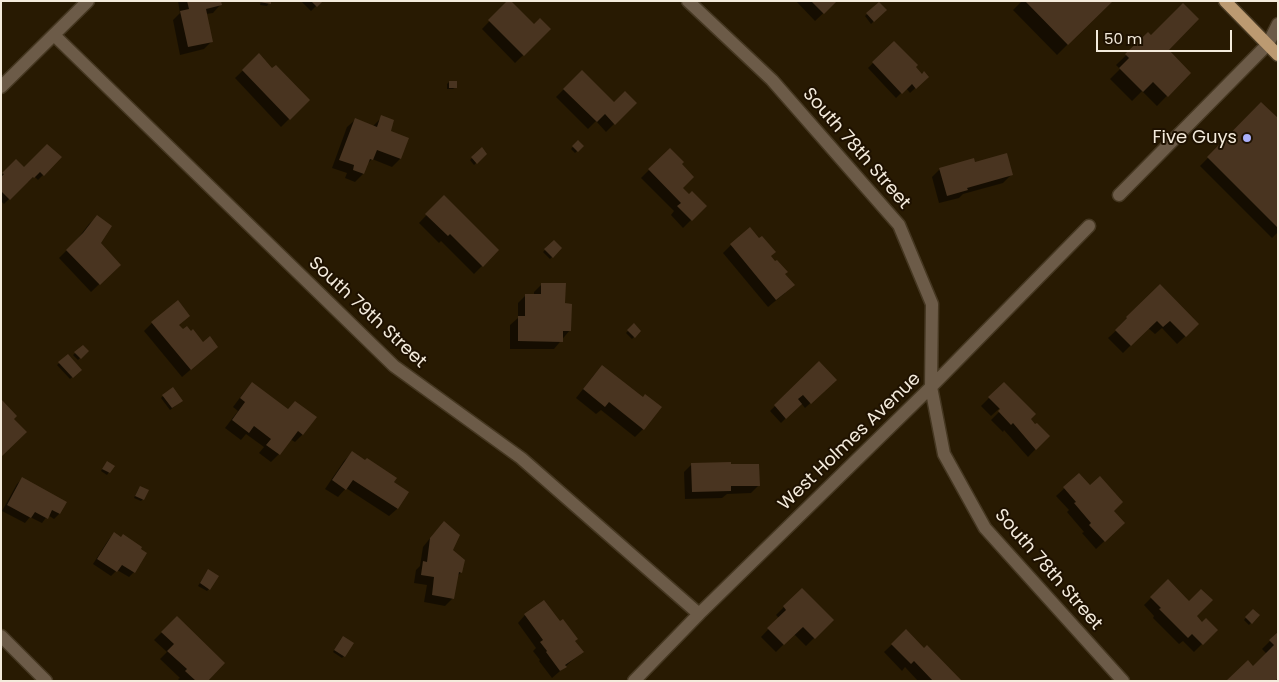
<!DOCTYPE html>
<html>
<head>
<meta charset="utf-8">
<style>
  body { margin:0 }
  #map { position:relative; width:1279px; height:682px; overflow:hidden; background:#281a02; font-family:Poppins,sans-serif }
  canvas { display:block }
  .frame { position:absolute; inset:0; border:2px solid #f4ebdc; pointer-events:none }
  .scale { position:absolute; left:1096px; top:30px; width:136px; height:22px; box-sizing:border-box; border:2px solid #f4ebdc; border-top:0; padding-left:6px; font-size:15px; line-height:18px; white-space:nowrap; color:#f4ebdc; -webkit-text-stroke:4px #1e1100; paint-order:stroke }
</style>
</head>
<body>
<div id="map">
<canvas width="1279" height="682"></canvas>
<div class="frame"></div>
<div class="scale">50 m</div>
</div>
<script>
const ctx = document.querySelector('canvas').getContext('2d');
ctx.lineJoin = 'round';
function fillPath(path, color) { ctx.fillStyle = color; ctx.fill(path, 'evenodd'); }
const toPath = rows => new Path2D(rows.map(r => 'M' + r).join(''));
function stroke(path, color, width, dash) { ctx.strokeStyle = color; ctx.lineWidth = width; ctx.lineCap = dash ? 'butt' : 'round'; ctx.setLineDash(dash || []); ctx.stroke(path); }
function label(font, color, halo, rows, align = 'center') {
  ctx.font = font + ' Poppins,sans-serif'; ctx.lineWidth = 4; ctx.setLineDash([]); ctx.textBaseline = 'middle'; ctx.strokeStyle = halo; ctx.fillStyle = color; for (const [text, x, y, turn = 0] of rows) {
    ctx.save(); ctx.translate(x, y); ctx.rotate((+turn || 0) * Math.PI / 180); ctx.textAlign = isNaN(turn) ? turn : align; if (halo) ctx.strokeText(text, 0, 0); ctx.fillText(text, 0, 0); ctx.restore();
  }
}
const shadow = toPath([
  [178,1,220,1,220,5,213,13,206,14,212,41,204,49,180,55,173,20,180,13],
  [261,1,270,1,267,6,260,5],
  [301,1,321,1,311,11],
  [509,1,534,26,550,29,515,63,482,29],
  [796,1,836,1,815,21],
  [1022,1,1111,1,1057,55,1013,10],
  [879,3,885,10,871,24,865,16],
  [1148,34,1167,50,1189,73,1157,106,1142,91,1132,101,1110,79,1120,69,1116,65],
  [894,42,922,75,927,77,910,93,906,88,896,98,868,68],
  [259,55,272,70,308,100,281,127,235,78],
  [582,71,614,103,635,103,606,132,596,121,588,129,556,97],
  [449,82,456,87,453,89,447,89,447,84],
  [1261,104,1278,120,1278,232,1272,238,1200,166],
  [382,117,389,132,407,138,400,159,392,167,372,159,366,165,363,174,355,182,345,178,347,173,332,168,347,127,355,120,373,126],
  [578,141,582,146,575,153,571,149],
  [482,149,486,154,474,165,470,160],
  [670,149,681,188,689,196,705,206,683,228,671,215,674,211,641,178],
  [60,158,38,180,34,176,28,182,27,181,4,204,1,201,1,176,16,161,24,169],
  [974,163,1011,175,1003,183,963,194,959,198,939,203,932,177,940,169],
  [444,197,498,250,474,274,441,241,439,243,419,223],
  [97,217,99,243,119,265,91,292,59,258,76,241,89,224],
  [554,241,561,248,550,259,543,252],
  [731,245,769,256,784,274,785,293,768,307,723,253],
  [542,284,564,305,570,330,554,349,510,349,510,325,518,318,518,303,526,295,534,296,534,292],
  [1160,286,1198,324,1177,344,1162,328,1155,334,1148,328,1123,353,1108,338,1120,327,1119,326],
  [152,323,178,325,209,354,182,377,144,331],
  [634,325,640,331,632,339,626,333],
  [83,346,87,351,78,360,73,355],
  [67,356,80,370,70,379,57,365],
  [819,363,830,385,805,408,801,403,781,423,770,411],
  [602,367,643,429,635,437,601,410,596,414,576,398,594,375],
  [1004,383,1029,419,1048,436,1028,457,1004,430,1003,432,991,420,1004,407,1002,406,991,416,981,406],
  [253,384,287,410,295,402,303,434,295,442,290,439,279,454,271,462,259,453,264,447,246,434,241,440,225,428,238,411,233,407,245,391],
  [163,396,179,403,170,410,161,398],
  [352,453,408,492,397,509,389,516,346,488,338,497,325,489,344,461],
  [692,464,759,485,751,493,727,494,722,498,685,499,684,472],
  [105,465,113,466,107,475,101,471],
  [1079,475,1112,511,1115,531,1096,549,1082,533,1084,532,1067,512,1069,510,1056,496],
  [22,479,65,502,59,514,54,519,48,515,42,523,30,517,25,523,2,511,17,484],
  [138,490,143,499,141,501,134,498],
  [436,531,452,551,461,572,457,577,453,598,445,606,424,602,427,585,414,583,416,570,420,566,423,547],
  [114,534,134,572,129,577,117,570,111,576,93,564,109,539],
  [206,573,209,589,207,591,198,586],
  [1168,581,1195,616,1202,623,1216,630,1194,652,1183,641,1179,644,1153,618,1154,616,1144,605],
  [802,589,832,620,806,646,794,634,776,652,761,637,779,618,776,615],
  [1253,610,1258,615,1249,625,1244,620],
  [525,615,574,641,582,652,552,678,539,661,540,660,533,651,536,648,518,623],
  [177,617,207,681,180,681,178,679,180,678,160,659,167,652,154,640],
  [906,631,924,650,960,681,918,681,905,667,902,671,884,652],
  [1278,633,1278,676,1253,667,1267,654,1262,649],
  [341,639,344,656,342,658,333,652]
]);
const building = toPath([
  [187,1,221,1,222,5,206,9,213,42,188,47,180,11,189,9],
  [259,1,271,1,271,4,259,2],
  [311,1,323,1,317,7],
  [507,1,511,1,534,24,540,18,551,29,524,56,488,20],
  [811,1,837,1,824,14],
  [1025,1,1113,1,1068,45],
  [879,2,887,10,874,22,866,13],
  [1183,3,1199,19,1169,50,1191,73,1168,97,1153,82,1143,92,1119,68,1129,58,1125,54,1148,32,1151,35],
  [894,41,918,65,916,67,922,74,924,71,929,77,916,89,912,84,902,94,872,62],
  [259,53,272,68,276,65,310,100,290,120,242,70],
  [582,70,614,102,625,91,637,103,615,125,605,114,597,122,563,89],
  [449,81,457,81,457,88,449,88],
  [1261,102,1278,118,1278,228,1207,157],
  [381,115,394,120,391,131,409,138,401,159,377,150,373,160,370,159,364,174,353,170,354,165,339,160,355,118,377,127],
  [578,140,584,146,578,152,572,146],
  [47,144,62,157,44,176,40,172,34,178,33,177,10,200,1,191,1,177,4,174,2,173,16,159,24,167],
  [482,147,487,154,477,164,471,157],
  [670,148,684,162,682,164,694,177,683,188,689,194,692,191,707,206,692,221,677,206,681,203,648,169],
  [1007,153,1013,175,967,188,968,190,947,196,939,168,974,158,975,162],
  [444,195,499,250,483,267,450,234,448,236,425,214],
  [97,215,112,226,101,243,121,265,100,285,66,250,83,233],
  [750,227,759,238,762,236,776,252,771,256,775,261,777,260,788,272,785,274,795,285,776,300,730,244],
  [554,240,562,248,553,258,544,249],
  [541,283,566,283,565,303,572,304,571,331,563,331,563,342,518,341,518,316,525,316,525,294,541,294],
  [1160,284,1199,324,1186,337,1170,321,1163,327,1157,321,1131,346,1115,330,1127,318,1126,317],
  [178,300,190,316,179,325,183,329,187,326,191,331,193,329,203,342,210,336,218,347,191,370,151,322],
  [634,323,641,331,635,338,627,330],
  [83,345,89,351,81,359,74,352],
  [68,354,82,370,73,378,58,362],
  [819,361,837,380,811,404,803,395,798,399,802,404,786,419,774,405],
  [602,365,643,397,645,394,662,407,644,430,609,402,605,407,583,389],
  [252,382,288,409,295,401,317,417,303,435,298,431,280,455,266,445,271,439,254,426,249,433,232,420,245,402,240,398],
  [1004,382,1036,414,1031,419,1035,424,1037,423,1050,436,1036,450,1013,423,1011,425,998,411,1000,409,988,397],
  [173,387,183,401,172,408,162,395],
  [1,399,17,416,14,419,27,432,1,457],
  [352,451,365,460,367,458,397,478,394,482,409,492,398,509,353,480,346,490,332,480],
  [107,461,115,466,110,473,102,469],
  [731,462,731,464,759,464,760,486,731,486,731,491,692,492,691,463],
  [1079,473,1090,485,1100,476,1123,502,1114,511,1125,523,1105,542,1089,525,1091,523,1074,503,1076,502,1063,487],
  [22,477,67,502,60,514,52,510,48,519,35,512,31,518,7,505],
  [140,486,149,490,144,500,135,496],
  [444,521,460,535,453,550,465,560,462,573,459,572,454,599,432,595,434,577,421,575,423,561,427,562,430,538],
  [114,532,121,537,123,534,142,547,141,549,147,553,135,573,122,565,117,572,97,559],
  [208,569,219,576,210,590,200,583],
  [1168,579,1189,601,1201,589,1213,600,1197,616,1202,622,1206,618,1218,630,1203,645,1192,634,1188,638,1159,609,1161,608,1150,597],
  [802,588,834,620,815,639,803,627,784,645,767,628,786,610,783,606],
  [544,600,560,621,563,619,578,639,575,641,584,652,565,665,567,667,560,671,546,652,547,651,540,642,543,640,524,614],
  [1253,609,1260,615,1252,624,1245,617],
  [177,616,225,663,208,681,196,681,185,671,187,669,167,651,174,644,161,632],
  [906,629,924,648,927,645,962,681,933,681,914,661,911,664,891,644],
  [1278,632,1278,678,1275,681,1226,681,1248,660,1253,666,1274,645,1269,640],
  [343,636,354,643,345,657,334,650]
]);
const minor = toPath([
  [688,1,772,80,899,225,932,304,931,387,944,454,985,528,1123,681],
  [54,35,394,366,521,458,699,614],
  [1,87,88,1],
  [1119,195,1268,44,1278,24],
  [1,636,46,681],
  [634,681,699,614,931,387,1089,226]
]);
const major = toPath([
  [1225,1,1278,55]
]);
const markers = [
  [1247,138,5,"#aab0fb"]
];
const poiNames = [
  ["Five Guys",1237,138]
];
const streetNames = [
  ["South 78th Street",856,149,49],
  ["South 79th Street",367,313,43],
  ["West Holmes Avenue",850,442,-44],
  ["South 78th Street",1048,570,49]
];
fillPath(shadow, '#0007');
fillPath(building, '#493420');
stroke(minor, '#453721', 15);
stroke(major, '#453721', 15);
stroke(minor, '#6c5b48', 12);
stroke(major, '#bc9a71', 12);
for (const [x, y, r, color] of markers) { const dot = new Path2D(); dot.arc(x, y, r, 0, 2 * Math.PI); ctx.fillStyle = color; ctx.fill(dot); stroke(dot, '#1e1100', 2); }
label('18px', '#f4ebdc', '#1e1100', poiNames, 'right');
label('18px', '#f4ebdc', '#1e1100', streetNames);
</script>
</body>
</html>
